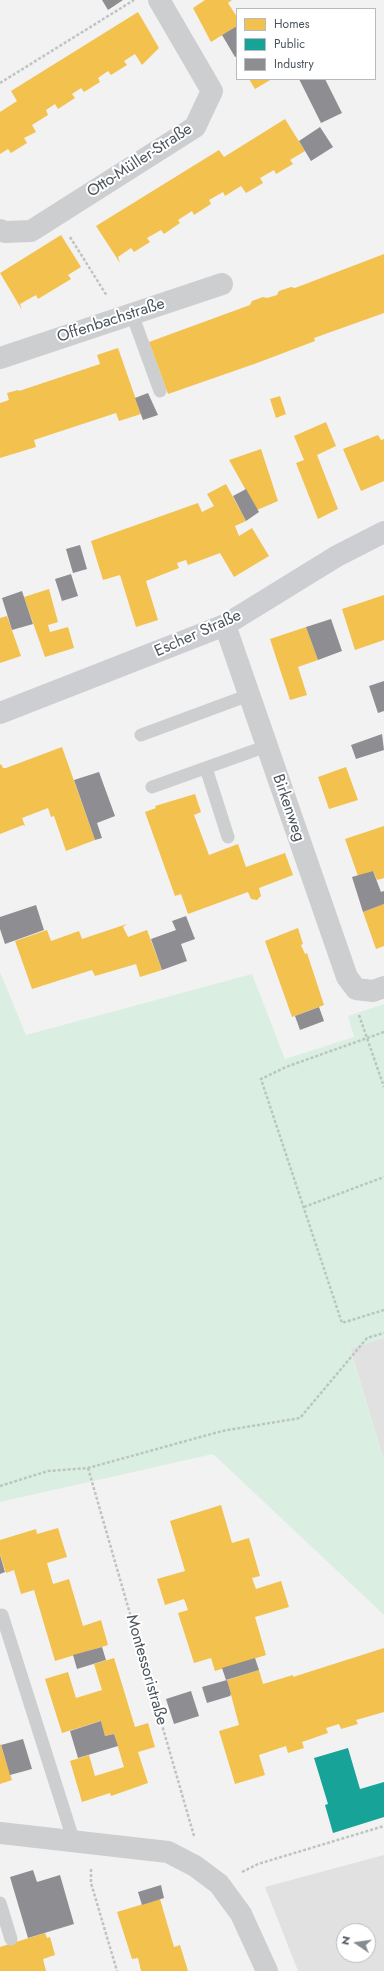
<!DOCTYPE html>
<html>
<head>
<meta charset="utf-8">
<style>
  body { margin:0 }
  #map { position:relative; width:384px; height:1971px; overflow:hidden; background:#f3f2f2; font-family:Jost,sans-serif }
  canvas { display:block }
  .legend { position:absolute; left:236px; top:8px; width:140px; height:72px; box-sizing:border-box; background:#fff; border:1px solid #b7bbbe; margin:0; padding:5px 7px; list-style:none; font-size:12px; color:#4b545d }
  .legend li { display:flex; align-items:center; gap:8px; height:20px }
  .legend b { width:20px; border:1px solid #b7bbbe }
  .north { position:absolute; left:336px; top:1923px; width:40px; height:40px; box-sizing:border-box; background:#fff; border:1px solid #b7bbbe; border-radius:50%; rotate:283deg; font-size:11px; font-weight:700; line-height:16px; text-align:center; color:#4b545d }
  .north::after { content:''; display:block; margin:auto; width:14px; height:18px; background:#868b91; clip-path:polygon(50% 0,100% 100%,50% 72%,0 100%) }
</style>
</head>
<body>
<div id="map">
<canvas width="384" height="1971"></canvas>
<ul class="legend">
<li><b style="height:11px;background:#f2c14e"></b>Homes</li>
<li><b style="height:11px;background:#17a398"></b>Public</li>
<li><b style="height:11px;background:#8d8d92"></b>Industry</li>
</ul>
<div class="north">N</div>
</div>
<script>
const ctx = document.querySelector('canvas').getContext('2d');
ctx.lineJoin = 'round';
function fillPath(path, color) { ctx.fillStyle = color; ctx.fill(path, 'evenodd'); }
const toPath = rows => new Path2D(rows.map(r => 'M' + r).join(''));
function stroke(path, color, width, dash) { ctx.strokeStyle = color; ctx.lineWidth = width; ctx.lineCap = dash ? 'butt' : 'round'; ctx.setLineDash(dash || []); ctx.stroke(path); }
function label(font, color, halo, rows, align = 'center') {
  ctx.font = font + ' Jost,sans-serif'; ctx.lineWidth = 4; ctx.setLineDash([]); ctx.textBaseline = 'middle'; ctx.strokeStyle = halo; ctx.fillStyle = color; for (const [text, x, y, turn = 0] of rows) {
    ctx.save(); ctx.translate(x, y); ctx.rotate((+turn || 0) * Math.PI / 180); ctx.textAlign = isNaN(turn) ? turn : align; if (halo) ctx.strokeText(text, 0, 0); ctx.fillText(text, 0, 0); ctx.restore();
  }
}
const education = toPath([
  [384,1338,384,1461,350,1348],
  [384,1855,384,1971,298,1971,265,1887],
  [344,1931,368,1931,368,1955,344,1955]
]);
const green = toPath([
  [0,972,26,1035,252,974,285,1059,354,1037,348,1016,384,1004,384,1338,350,1349,384,1461,384,1615,213,1454,0,1502]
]);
const homes = toPath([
  [205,0,232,0,228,3,237,17,237,26,211,42,193,8],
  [138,12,159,48,142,65,135,54,124,61,127,65,111,75,108,71,98,78,100,82,84,92,81,88,72,94,75,98,58,109,55,104,46,110,48,115,32,125,36,132,24,138,27,143,11,153,8,149,0,154,0,112,17,101,11,91],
  [249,79,272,79,255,89],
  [285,119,305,151,290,160,293,164,276,174,274,170,260,178,263,183,246,193,241,186,225,196,223,192,209,200,211,204,194,215,192,211,178,220,180,223,164,234,161,230,147,238,150,242,134,252,131,248,118,257,120,263,96,226,219,150,224,157],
  [61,235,81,267,68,275,71,279,38,299,36,295,20,304,22,310,0,273],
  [384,254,384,313,314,338,315,341,257,363,168,394,149,342,250,305,252,301,263,297,267,298,277,295,279,291,291,287,295,288],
  [118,348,141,414,119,421,116,413,34,440,36,447,0,458,0,403,9,400,7,393,18,390,19,391,100,364,97,355],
  [280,396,286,414,276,418,270,399],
  [326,422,336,446,317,455,338,509,318,519,296,463,304,460,294,436],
  [378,435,381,440,384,439,384,481,361,491,343,449],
  [261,449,278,501,257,510,229,460],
  [226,484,246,521,235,526,239,536,252,528,269,556,234,577,220,553,188,565,186,560,177,563,179,568,146,581,158,620,136,627,120,575,103,580,91,541,198,503,218,549,202,512,214,506,207,494],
  [49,589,58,622,48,625,50,632,68,627,74,648,45,657,24,597],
  [384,595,384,640,355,650,342,609],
  [7,616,21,656,0,663,0,618],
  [306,627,318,660,298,667,307,695,290,700,270,639],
  [62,747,95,840,66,851,54,816,51,817,48,808,22,818,25,826,23,825,0,834,0,765,1,764,3,768,6,768],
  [346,767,358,800,329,809,318,777],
  [195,794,201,812,194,815,209,855,238,844,246,867,285,853,293,875,259,888,261,896,257,900,251,899,248,892,188,914,181,894,175,896,145,812,156,808,155,806],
  [384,826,384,878,377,880,373,871,358,876,345,839],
  [384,904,384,946,376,949,363,912],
  [127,924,123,927,128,937,147,930,162,970,140,977,136,964,95,976,92,970,32,989,15,941,47,930,51,941,79,931,82,939],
  [298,928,303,944,301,945,305,954,307,953,324,1005,292,1017,265,941],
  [221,1505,232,1543,249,1538,260,1576,252,1578,256,1589,281,1581,289,1607,255,1617,266,1655,215,1671,211,1658,194,1663,178,1613,188,1610,184,1599,165,1605,157,1579,185,1571,170,1521],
  [58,1528,67,1557,47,1563,53,1584,69,1579,83,1626,101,1620,108,1645,55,1661,34,1590,21,1594,14,1570,6,1573,0,1554,0,1540,36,1529,37,1534],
  [384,1648,384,1712,356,1720,358,1724,341,1729,339,1724,326,1728,328,1733,302,1742,304,1748,288,1753,286,1746,259,1755,265,1775,235,1784,219,1731,239,1725,227,1680,259,1670,263,1684,293,1675,293,1677],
  [114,1658,135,1727,148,1723,155,1747,138,1752,148,1783,111,1796,110,1793,82,1802,70,1761,89,1755,95,1776,124,1767,114,1734,105,1736,101,1721,62,1733,45,1679,68,1672,76,1698,102,1690,94,1664],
  [0,1743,12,1780,0,1784],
  [160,1899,174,1947,180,1945,188,1971,141,1971,138,1958,132,1959,117,1912],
  [45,1933,47,1938,50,1937,55,1955,43,1959,46,1971,0,1971,0,1947]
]);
const public = toPath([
  [348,1748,360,1789,384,1782,384,1817,333,1833,325,1805,328,1804,314,1758]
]);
const industry = toPath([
  [102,0,123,0,108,10],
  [237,26,237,56,235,57,222,35],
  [299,79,325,79,342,113,321,123],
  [320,127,333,147,311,161,299,141],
  [148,393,158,415,143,420,135,398],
  [246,489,259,512,246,521,233,496],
  [80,545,87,569,73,573,66,549],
  [71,574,78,596,62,601,55,579],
  [22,591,33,624,12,630,2,598],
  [331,619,342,651,318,660,306,627],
  [384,681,384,711,378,713,369,686],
  [382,734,384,750,356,759,351,745],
  [99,772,115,816,97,823,102,838,95,840,74,780],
  [373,871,381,892,384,891,384,904,363,912,352,877],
  [36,905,44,930,5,944,0,929,0,917],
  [186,916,195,939,181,944,187,961,162,970,151,939,176,930,172,921],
  [319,1007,324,1021,300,1030,295,1016],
  [0,1555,5,1572,0,1574],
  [102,1647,106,1660,77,1669,73,1655],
  [255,1658,259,1670,226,1680,222,1668],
  [227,1680,231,1694,230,1696,207,1703,202,1687],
  [191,1691,199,1716,174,1724,166,1699],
  [101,1721,105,1736,114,1734,118,1746,78,1758,70,1731],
  [23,1739,32,1769,10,1775,1,1745],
  [33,1870,37,1882,60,1875,74,1924,28,1938,10,1877],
  [161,1885,164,1898,142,1905,138,1892]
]);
const path = toPath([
  [0,83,134,0],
  [70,237,107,296],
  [359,1015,384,1087],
  [384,1032,286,1067,261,1079,342,1323,384,1310],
  [304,1207,384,1177],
  [88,1468,194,1836],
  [0,1486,48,1471,88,1468,222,1431,300,1418,367,1338,384,1333],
  [91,1869,91,1883,117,1971],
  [242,1872,258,1864,384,1826]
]);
const lane = toPath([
  [132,314,160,391],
  [141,735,249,695],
  [206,768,228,837],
  [152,787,267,746],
  [2,1615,74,1842],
  [0,1903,11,1939]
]);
const street = toPath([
  [0,230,5,232,31,231,195,127,212,91,159,0],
  [0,358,222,284],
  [225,625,347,977,356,989,373,991,384,987],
  [0,1833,168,1852,195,1866,219,1884,241,1914,267,1971]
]);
const secondary = toPath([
  [0,713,225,625,337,556,384,532]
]);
const streetNames = [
  ["Otto-Müller-Straße",140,161,-33],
  ["Offenbachstraße",111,321,-18],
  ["Escher Straße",198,634,-24],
  ["Birkenweg",288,808,71],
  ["Montessoristraße",146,1670,74]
];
fillPath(education, '#e1e1e2');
fillPath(green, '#daefe2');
fillPath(homes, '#f2c14e');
fillPath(public, '#17a398');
fillPath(industry, '#8d8d92');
stroke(path, '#bcc5c2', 2.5, [3, 2]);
stroke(lane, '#ccced0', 13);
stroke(street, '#ccced0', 22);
stroke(secondary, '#cdced1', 22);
label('16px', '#4b545d', '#fff', streetNames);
</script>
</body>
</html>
